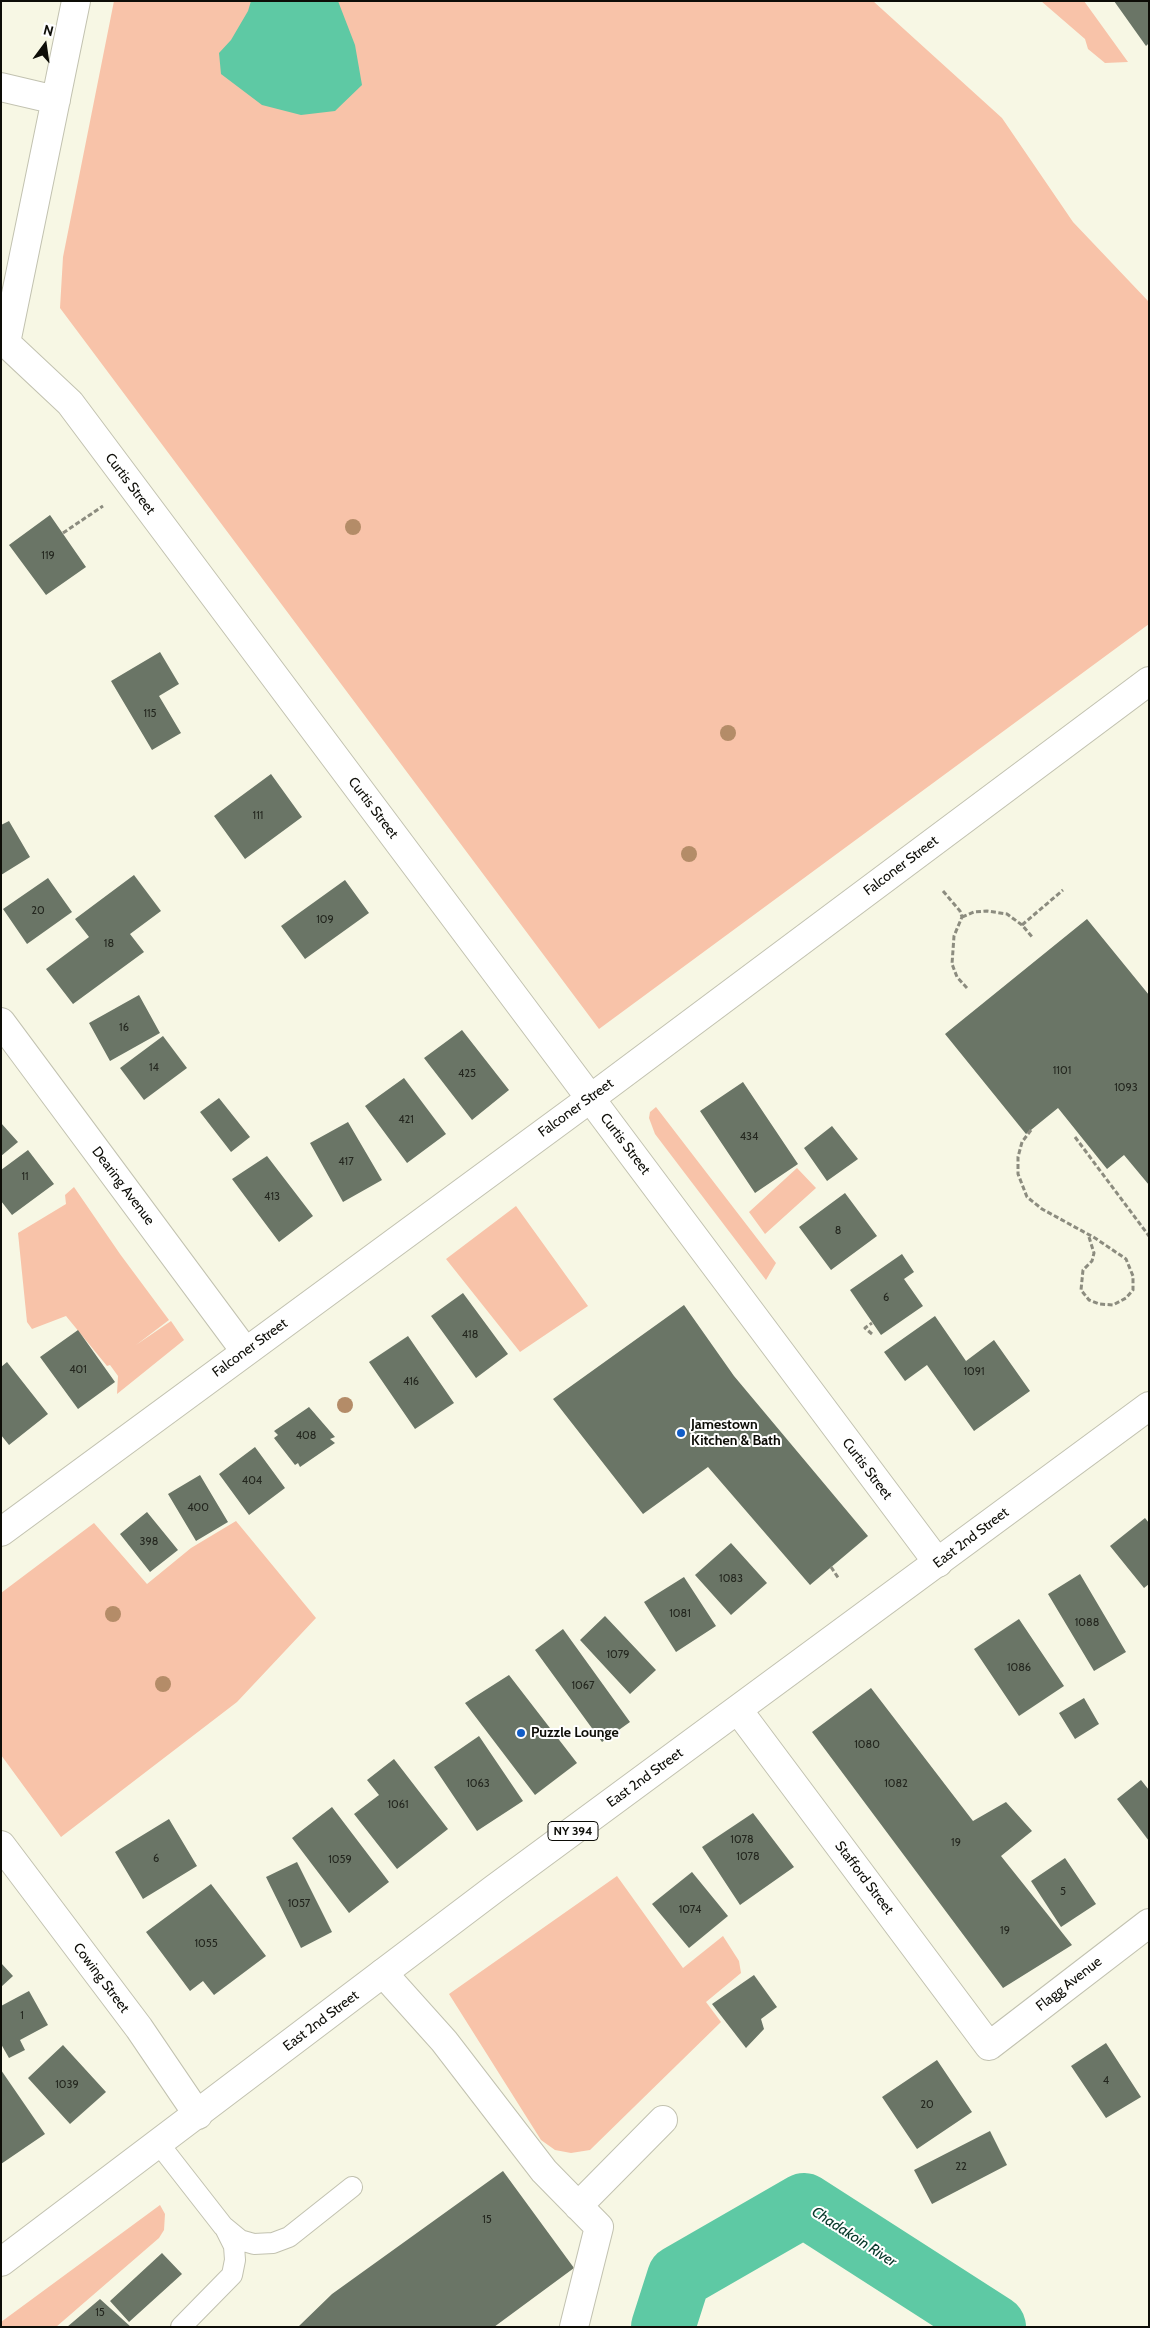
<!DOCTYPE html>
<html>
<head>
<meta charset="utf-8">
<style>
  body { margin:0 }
  #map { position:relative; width:1150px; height:2328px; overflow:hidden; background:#f7f7e4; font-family:Cabin,sans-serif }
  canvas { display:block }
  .frame { position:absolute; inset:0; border:2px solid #0d0d07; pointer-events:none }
  .north { position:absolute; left:20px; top:20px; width:50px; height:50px; -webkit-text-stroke:4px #fff; paint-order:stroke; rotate:14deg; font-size:14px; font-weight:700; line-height:20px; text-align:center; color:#0d0d07 }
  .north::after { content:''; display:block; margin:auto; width:18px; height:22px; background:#0d0d07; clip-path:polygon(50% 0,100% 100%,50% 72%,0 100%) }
</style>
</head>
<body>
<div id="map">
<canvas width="1150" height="2328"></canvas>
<div class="frame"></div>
<div class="north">N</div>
</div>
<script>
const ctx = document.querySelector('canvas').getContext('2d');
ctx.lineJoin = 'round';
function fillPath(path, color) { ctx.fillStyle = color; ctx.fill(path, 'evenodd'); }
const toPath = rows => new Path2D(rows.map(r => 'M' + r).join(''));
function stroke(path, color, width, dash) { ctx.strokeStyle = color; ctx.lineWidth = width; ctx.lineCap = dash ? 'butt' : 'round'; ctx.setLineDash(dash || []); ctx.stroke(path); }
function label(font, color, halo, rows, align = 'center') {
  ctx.font = font + ' Cabin,sans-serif'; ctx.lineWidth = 4; ctx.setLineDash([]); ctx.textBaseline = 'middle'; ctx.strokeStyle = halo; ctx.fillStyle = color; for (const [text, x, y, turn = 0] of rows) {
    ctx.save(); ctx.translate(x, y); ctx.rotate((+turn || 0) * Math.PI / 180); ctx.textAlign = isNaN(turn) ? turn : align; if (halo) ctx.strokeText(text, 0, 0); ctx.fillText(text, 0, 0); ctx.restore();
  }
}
const green = toPath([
  [114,1,873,1,1002,118,1073,222,1149,302,1149,624,599,1029,60,308,63,257],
  [1041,1,1084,1,1128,62,1105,63,1088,49,1085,39],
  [656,1107,776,1263,766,1280,655,1134,649,1118,650,1112],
  [797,1168,816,1188,765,1234,749,1212],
  [74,1187,120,1254,169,1320,136,1345,171,1321,184,1340,117,1394,118,1376,110,1365,107,1366,66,1316,32,1329,27,1322,18,1233,66,1204,65,1195],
  [516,1206,588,1306,520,1352,446,1259],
  [236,1521,316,1618,237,1702,61,1837,1,1755,1,1593,94,1523,147,1584,191,1548],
  [617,1876,683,1968,723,1936,739,1961,741,1973,706,2002,721,2022,590,2150,571,2153,555,2150,541,2140,449,1994],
  [160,2205,165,2214,164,2230,159,2238,56,2327,1,2327,1,2322]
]);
const water = toPath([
  [251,1,338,1,355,45,362,85,335,111,301,115,262,105,221,74,219,53,231,40,248,11]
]);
const river = toPath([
  [663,2327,679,2277,804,2205,994,2327]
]);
const building = toPath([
  [1114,1,1149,1,1149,43,1146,46],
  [50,515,86,567,46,595,9,545],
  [160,652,179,684,159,696,181,733,152,750,111,681],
  [271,774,302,817,245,859,214,816],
  [9,821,30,857,1,875,1,825],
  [134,875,161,911,130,934,144,952,73,1004,46,969,89,937,75,919],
  [48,878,72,912,27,944,3,909],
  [345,880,369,913,305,959,281,926],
  [1087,919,1149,995,1149,1185,1124,1155,1107,1169,1058,1108,1026,1134,945,1034],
  [139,995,160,1033,110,1061,89,1023],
  [462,1030,509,1090,472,1120,424,1058],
  [163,1036,187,1068,144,1100,120,1068],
  [404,1078,446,1134,407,1163,365,1106],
  [743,1082,798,1164,755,1193,700,1111],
  [219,1098,250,1137,231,1152,200,1112],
  [348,1122,382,1180,343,1202,310,1143],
  [1,1123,18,1142,1,1156],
  [832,1126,858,1159,827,1181,804,1148],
  [28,1150,54,1184,12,1215,1,1201,1,1170],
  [267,1156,313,1216,279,1242,232,1179],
  [845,1193,877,1236,831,1270,799,1227],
  [902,1254,914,1272,904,1279,923,1306,881,1335,850,1290],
  [463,1293,508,1354,476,1378,431,1316],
  [684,1305,734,1376,868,1536,810,1585,708,1467,643,1514,553,1399],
  [935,1316,966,1361,994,1340,1030,1391,974,1431,927,1365,905,1381,884,1352],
  [78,1330,115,1382,78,1409,40,1357],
  [408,1336,454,1403,415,1429,369,1362],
  [7,1362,48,1414,9,1445,1,1435,1,1367],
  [309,1407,335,1437,330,1439,335,1443,300,1467,298,1463,295,1465,274,1438,278,1435,274,1431],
  [255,1447,285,1488,249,1515,219,1474],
  [200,1475,228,1522,196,1541,168,1494],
  [147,1512,178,1550,150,1572,120,1534],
  [1145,1518,1149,1523,1149,1584,1144,1588,1110,1546],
  [731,1543,767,1583,731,1615,695,1575],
  [1080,1574,1126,1652,1094,1671,1048,1594],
  [684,1577,716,1626,676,1652,644,1602],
  [605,1616,656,1670,630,1694,580,1640],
  [1019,1619,1064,1686,1019,1716,974,1649],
  [563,1629,630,1722,602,1742,535,1650],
  [509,1675,577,1763,535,1795,465,1703],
  [871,1688,973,1821,1006,1802,1032,1831,1001,1856,1072,1945,1003,1988,812,1732],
  [1084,1698,1099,1724,1075,1739,1059,1713],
  [479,1736,523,1801,477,1831,434,1767],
  [394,1759,448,1829,397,1869,354,1814,379,1795,367,1780],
  [1141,1780,1149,1790,1149,1841,1117,1799],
  [332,1807,389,1882,349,1913,292,1838],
  [753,1813,794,1867,740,1905,702,1847],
  [169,1819,197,1866,143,1899,115,1852],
  [1065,1858,1096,1904,1061,1927,1031,1881],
  [297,1862,332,1932,301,1948,266,1877],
  [692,1872,728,1916,689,1948,652,1904],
  [211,1884,266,1956,214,1995,203,1981,190,1991,146,1932],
  [1,1963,13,1976,1,1987],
  [754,1975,777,2007,761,2019,764,2029,746,2048,712,2004],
  [29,1991,48,2025,20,2040,25,2050,9,2058,1,2044,1,2006],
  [1106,2043,1141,2097,1106,2118,1071,2066],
  [63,2045,106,2092,70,2124,28,2078],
  [937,2060,972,2112,917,2149,882,2097],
  [1,2070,45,2134,1,2164],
  [990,2131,1007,2165,932,2204,914,2170],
  [503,2171,574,2268,494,2327,298,2327,332,2294],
  [162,2253,182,2274,129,2322,110,2301],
  [100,2299,131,2327,67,2327]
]);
const path = toPath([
  [63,533,103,506],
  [943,891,960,911,962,917,954,936,952,964,957,977,967,988],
  [962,917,974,912,987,911,1007,914,1022,925,1033,938],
  [1022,925,1063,890],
  [1031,1130,1022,1142,1018,1157,1018,1174,1027,1197,1042,1209,1095,1238,1126,1259,1133,1276,1133,1290,1126,1298,1113,1305,1099,1304,1089,1300,1081,1290,1083,1270,1092,1261,1094,1253,1088,1234],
  [1075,1137,1149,1236],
  [872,1334,865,1328,872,1323],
  [831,1567,839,1579]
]);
const service = toPath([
  [159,2144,223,2226,240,2240,254,2244,273,2243,289,2237,352,2187],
  [181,2327,232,2275,235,2260,234,2246,226,2230]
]);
const minor = toPath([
  [1,87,56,100],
  [6,343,70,403,938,1563],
  [6,343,76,1],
  [1,1022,245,1351],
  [738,1710,989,2046,1149,1923],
  [1,1845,139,2028,198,2115],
  [383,1973,444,2041,544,2171,599,2227,574,2327],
  [578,2206,663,2120]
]);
const tertiary = toPath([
  [1,1532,591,1098,1149,681]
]);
const primary = toPath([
  [1,2262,494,1889,1149,1406]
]);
const trees = [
  [353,527],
  [728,733],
  [689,854],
  [345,1405],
  [113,1614],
  [163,1684]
];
const markers = [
  [681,1433,5,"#115dc7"],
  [521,1733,5,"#115dc7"]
];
const numberNames = [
  ["119",48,556],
  ["115",150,714],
  ["111",258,816],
  ["20",38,911],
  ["109",325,920],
  ["18",109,944],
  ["16",124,1028],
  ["14",154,1068],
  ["1101",1062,1071],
  ["425",467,1074],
  ["1093",1126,1088],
  ["421",406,1120],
  ["434",749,1137],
  ["417",346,1162],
  ["11",25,1177],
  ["413",272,1197],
  ["8",838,1231],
  ["6",886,1298],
  ["418",470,1335],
  ["401",78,1370],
  ["1091",974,1372],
  ["416",411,1382],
  ["408",306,1436],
  ["404",252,1481],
  ["400",198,1508],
  ["398",149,1542],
  ["1083",731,1579],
  ["1081",680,1614],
  ["1088",1087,1623],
  ["1079",618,1655],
  ["1086",1019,1668],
  ["1067",583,1686],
  ["1080",867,1745],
  ["1063",478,1784],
  ["1082",896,1784],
  ["1061",398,1805],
  ["1078",742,1840],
  ["19",956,1843],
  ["1078",748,1857],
  ["6",156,1859],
  ["1059",340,1860],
  ["5",1063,1892],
  ["1057",299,1904],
  ["1074",690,1910],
  ["19",1005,1931],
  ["1055",206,1944],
  ["1",22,2016],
  ["4",1106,2081],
  ["1039",67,2085],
  ["20",927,2105],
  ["22",961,2167],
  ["15",487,2220],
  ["15",100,2313]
];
const shields = [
  [573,1831,50]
];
const shieldNames = [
  ["NY 394",573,1831]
];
const streetNames = [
  ["Curtis Street",130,484,53],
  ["Curtis Street",373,808,53],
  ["Falconer Street",901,866,-37],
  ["Falconer Street",576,1108,-36],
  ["Curtis Street",625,1144,53],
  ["Dearing Avenue",123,1186,53],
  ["Falconer Street",250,1348,-36],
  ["Curtis Street",867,1469,53],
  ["East 2nd Street",971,1538,-37],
  ["East 2nd Street",645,1778,-36],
  ["Stafford Street",864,1878,53],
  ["Cowing Street",101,1978,53],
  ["Flagg Avenue",1069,1984,-38],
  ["East 2nd Street",321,2021,-37]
];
const poiNames = [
  ["Jamestown",691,1425],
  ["Kitchen & Bath",691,1441],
  ["Puzzle Lounge",531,1733]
];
const waterNames = [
  ["Chadakoin River",854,2237,33]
];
fillPath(green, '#f8c3a9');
fillPath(water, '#5ec9a4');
stroke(river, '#5ec9a4', 64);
fillPath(building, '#6a7566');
stroke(service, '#c2c2b0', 22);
stroke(minor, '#c2c2b0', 30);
stroke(tertiary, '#c2c2b0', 30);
stroke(primary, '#c2c2b0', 30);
stroke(path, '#8c8c7f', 3, [5, 2.5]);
stroke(service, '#fff', 20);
stroke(minor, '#fff', 28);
stroke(tertiary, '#fff', 28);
stroke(primary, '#fff', 28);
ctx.fillStyle = '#b48c68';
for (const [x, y] of trees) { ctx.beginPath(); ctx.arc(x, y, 8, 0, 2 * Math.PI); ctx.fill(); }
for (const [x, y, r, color] of markers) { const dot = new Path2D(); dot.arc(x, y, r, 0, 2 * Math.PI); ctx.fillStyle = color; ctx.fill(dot); stroke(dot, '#fff', 2); }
label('11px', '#24271f', null, numberNames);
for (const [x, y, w] of shields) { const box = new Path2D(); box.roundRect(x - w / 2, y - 9.5, w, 19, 4); ctx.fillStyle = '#fff'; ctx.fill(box); stroke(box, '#0d0d07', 1); }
label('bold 12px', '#0d0d07', null, shieldNames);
label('14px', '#0d0d07', '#fff', streetNames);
label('bold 14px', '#0d0d07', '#fff', poiNames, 'left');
label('italic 15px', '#053728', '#fff', waterNames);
</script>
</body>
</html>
